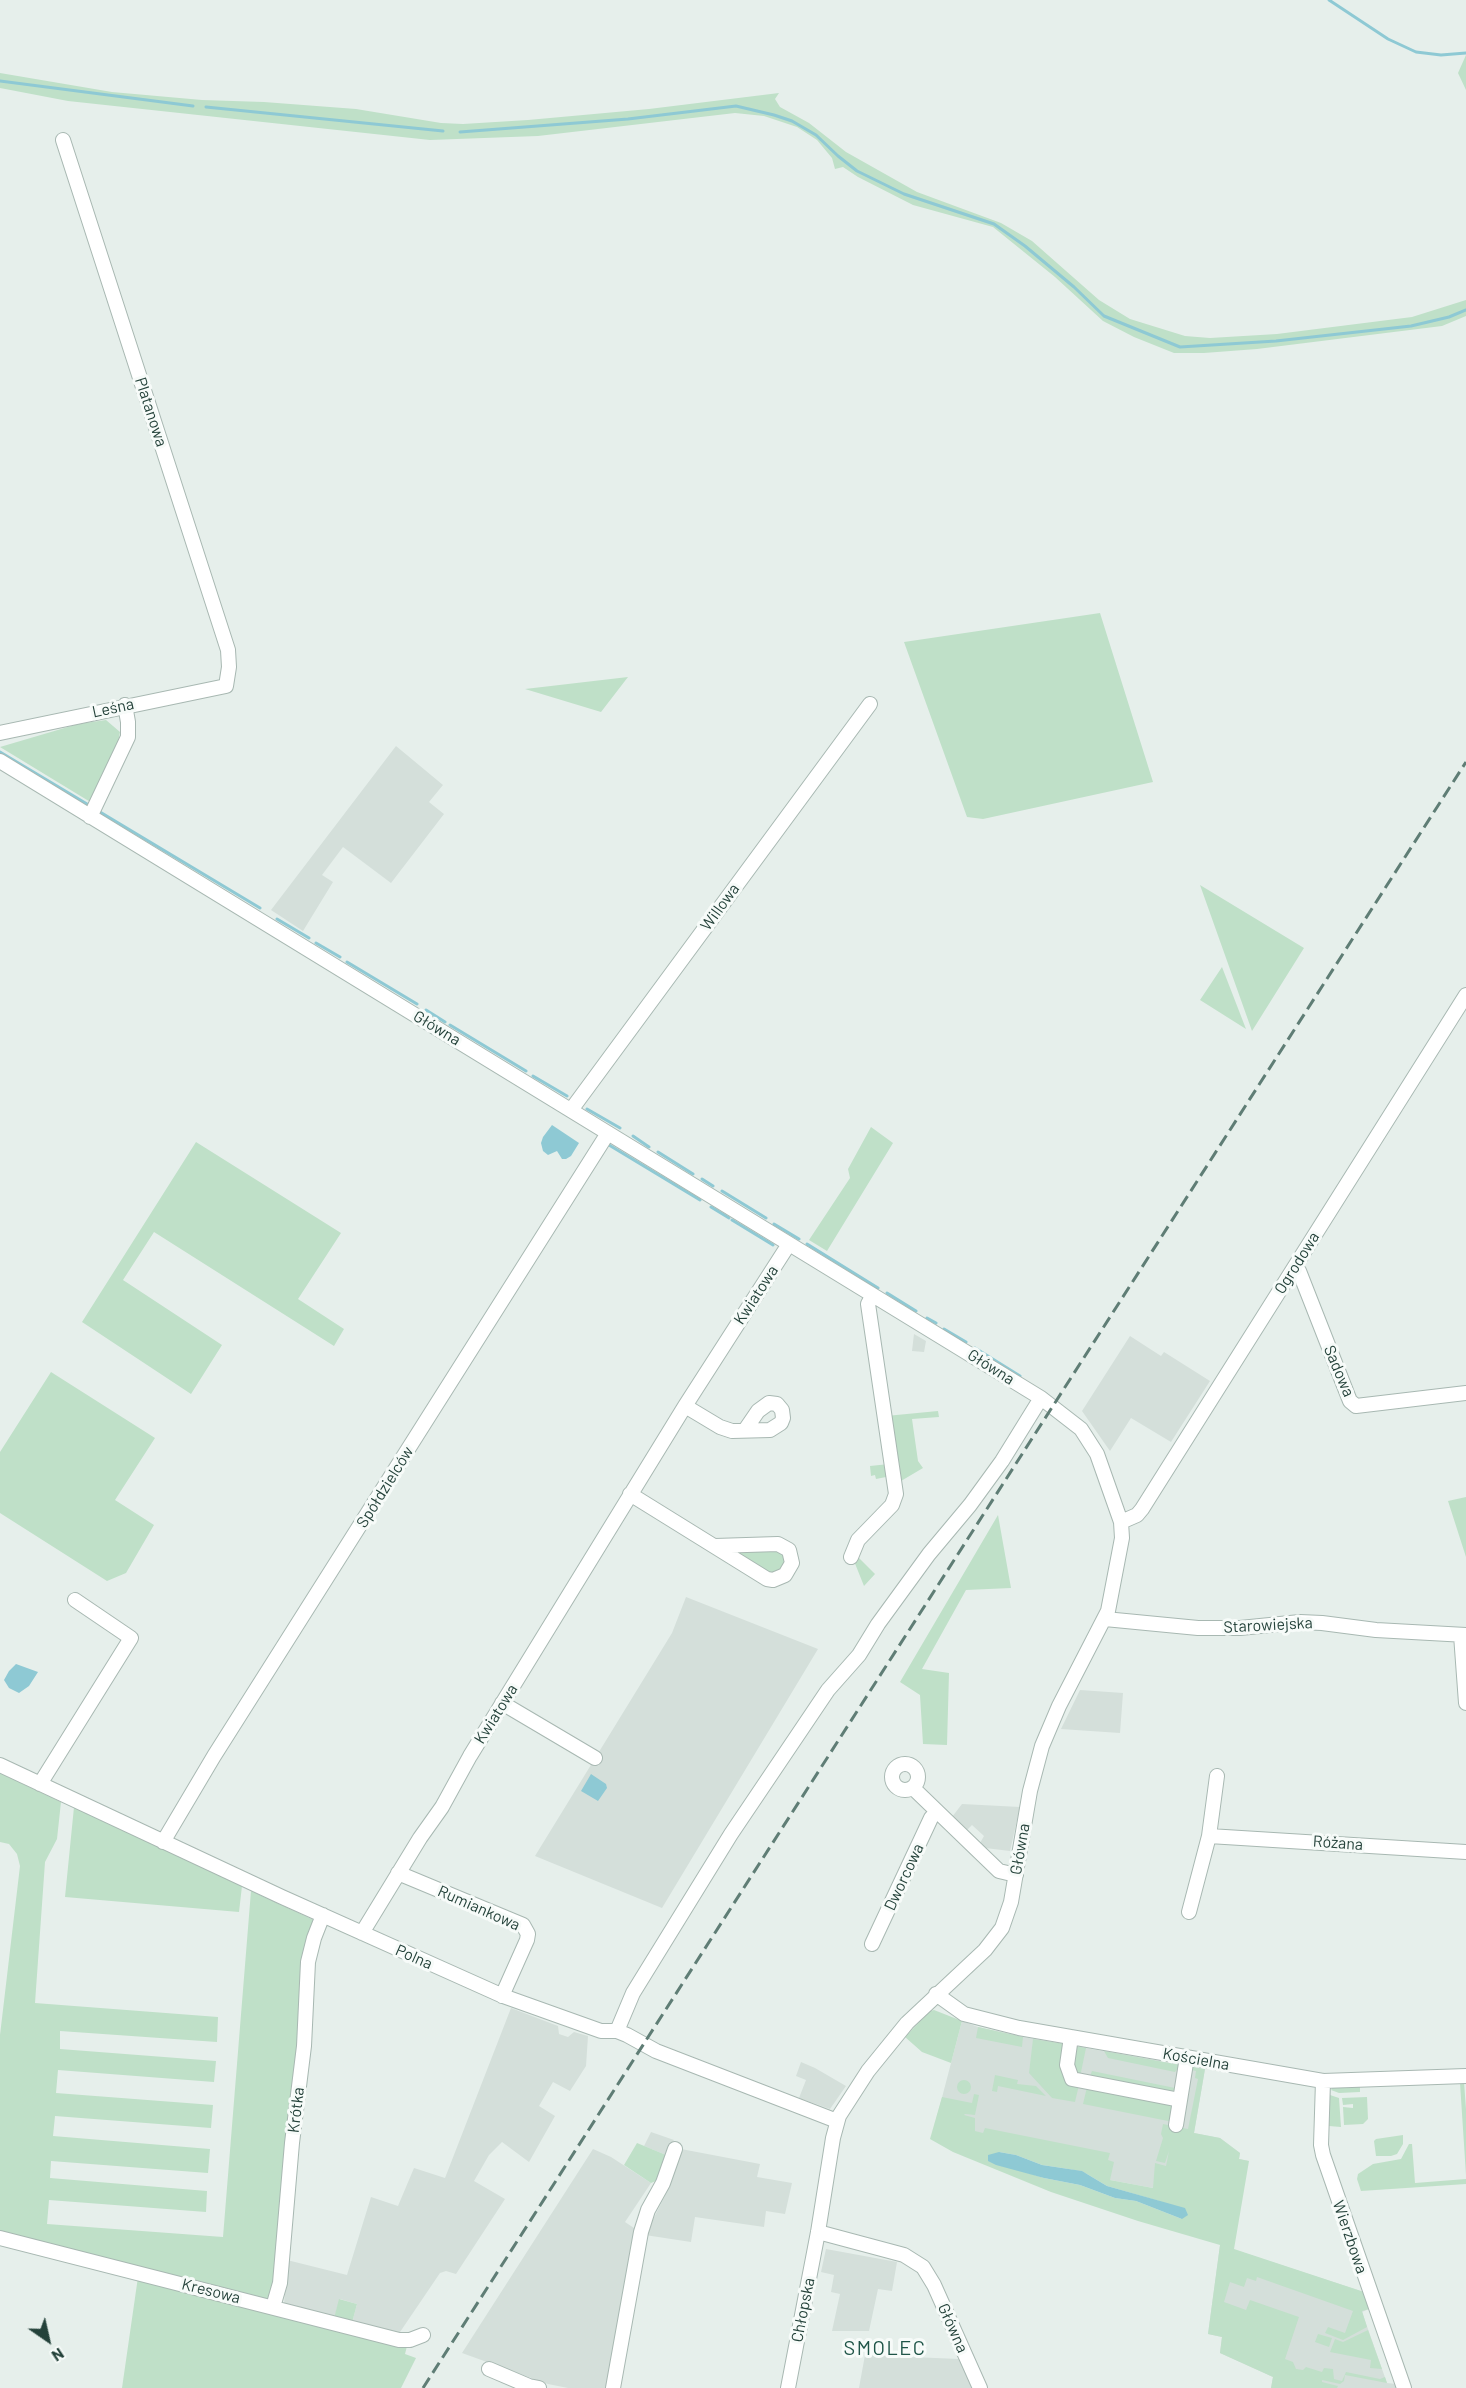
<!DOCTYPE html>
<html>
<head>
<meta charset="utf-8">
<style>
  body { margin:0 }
  #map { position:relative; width:1466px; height:2388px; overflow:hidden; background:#e6efeb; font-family:Barlow,sans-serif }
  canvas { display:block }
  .north { position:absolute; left:18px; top:2310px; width:60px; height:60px; -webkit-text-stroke:4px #f7fbf9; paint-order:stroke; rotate:146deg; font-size:16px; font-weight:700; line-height:24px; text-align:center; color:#24423a }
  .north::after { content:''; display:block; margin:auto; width:21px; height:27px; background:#24423a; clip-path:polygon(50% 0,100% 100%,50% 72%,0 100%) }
</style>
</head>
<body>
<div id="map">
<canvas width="1466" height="2388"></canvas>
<div class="north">N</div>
</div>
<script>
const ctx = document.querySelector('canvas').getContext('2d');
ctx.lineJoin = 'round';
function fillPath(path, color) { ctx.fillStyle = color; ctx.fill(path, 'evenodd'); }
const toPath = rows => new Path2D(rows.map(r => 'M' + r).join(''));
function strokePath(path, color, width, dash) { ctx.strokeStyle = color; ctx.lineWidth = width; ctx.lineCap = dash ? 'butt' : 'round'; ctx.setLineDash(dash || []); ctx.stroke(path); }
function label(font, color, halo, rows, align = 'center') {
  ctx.font = font + ' Barlow,sans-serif'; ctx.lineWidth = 6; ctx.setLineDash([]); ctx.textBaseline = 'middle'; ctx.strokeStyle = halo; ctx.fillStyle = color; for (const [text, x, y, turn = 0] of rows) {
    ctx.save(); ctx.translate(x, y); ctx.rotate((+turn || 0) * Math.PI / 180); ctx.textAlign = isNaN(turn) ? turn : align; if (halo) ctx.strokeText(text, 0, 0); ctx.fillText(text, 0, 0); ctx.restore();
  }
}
fillPath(toPath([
  [396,746,443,785,429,802,444,814,391,883,343,847,322,875,333,882,303,931,271,910],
  [914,1334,926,1341,924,1352,912,1351],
  [1130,1336,1161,1356,1164,1352,1210,1381,1171,1442,1131,1418,1110,1451,1082,1411],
  [686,1597,818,1649,662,1908,535,1856,672,1633],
  [1080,1690,1123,1693,1120,1733,1061,1729],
  [962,1804,1020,1807,1010,1851,985,1848,980,1843,984,1836,972,1825,967,1830,952,1817],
  [511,2008,558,2026,559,2034,568,2037,574,2032,588,2036,586,2066,570,2091,553,2082,539,2106,555,2116,529,2162,502,2142,489,2155,474,2181,505,2199,456,2274,446,2271,440,2273,398,2335,352,2323,357,2304,340,2299,334,2318,284,2305,287,2260,347,2275,371,2197,398,2206,414,2168,445,2178],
  [962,2021,978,2027,1023,2037,1205,2069,1194,2133,1220,2138,1240,2153,1239,2159,1249,2161,1153,2188,1110,2180,933,2132],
  [801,2062,815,2068,846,2086,830,2109,799,2098,806,2080,796,2076],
  [651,2132,674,2140,666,2155,644,2146],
  [593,2149,611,2157,651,2183,625,2222,637,2230,609,2378,605,2388,568,2388,548,2384,462,2353],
  [681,2149,760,2164,757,2177,792,2183,785,2214,766,2211,764,2227,695,2217,691,2242,645,2235,667,2192],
  [1220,2245,1364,2292,1369,2309,1362,2312,1382,2369,1387,2383,1396,2384,1398,2388,1271,2388,1273,2377,1220,2353,1222,2337,1208,2334],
  [826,2249,897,2262,892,2291,878,2289,869,2331,832,2331,840,2294,831,2292,834,2275,821,2272],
  [865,2355,959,2359,972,2388,859,2388]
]), '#d4dfda');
fillPath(toPath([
  [1466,55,1466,90,1458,73],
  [0,73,112,92,202,100,264,102,356,109,441,123,463,124,528,120,649,109,779,93,775,99,780,107,809,123,846,152,917,192,1001,223,1032,241,1099,300,1130,319,1185,336,1210,338,1277,334,1412,317,1466,300,1466,316,1442,326,1257,349,1204,353,1174,353,1134,337,1103,321,1055,277,993,227,913,205,858,177,843,167,835,169,832,158,817,140,797,127,764,116,735,113,538,136,430,140,68,101,0,88],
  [1100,613,1153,782,983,819,967,817,904,642],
  [628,677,601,712,525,689],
  [106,720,120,732,117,749,92,803,0,747,78,724],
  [1200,885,1304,948,1252,1031],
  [1222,967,1246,1029,1200,1000],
  [871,1127,893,1143,827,1251,809,1240,850,1178,848,1169],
  [196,1142,341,1233,298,1299,344,1329,334,1346,154,1232,123,1280,222,1345,191,1394,82,1322],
  [51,1372,155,1438,115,1500,154,1525,126,1573,107,1581,0,1513,0,1452],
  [938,1411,939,1417,912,1419,918,1461,923,1468,901,1481,886,1416],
  [889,1464,891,1476,876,1479,875,1475,871,1476,870,1466],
  [1466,1497,1466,1557,1448,1501],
  [998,1515,1011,1588,966,1590,922,1669,949,1673,947,1745,923,1744,920,1695,900,1682],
  [781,1548,788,1565,773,1576,734,1554,736,1549],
  [856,1555,875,1574,864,1586,854,1561],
  [0,1773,61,1802,57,1839,45,1862,35,2003,218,2017,217,2042,60,2031,60,2049,216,2061,214,2082,58,2070,56,2093,213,2105,211,2128,55,2116,53,2136,210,2149,208,2173,51,2161,50,2178,207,2191,206,2212,49,2200,47,2224,223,2237,251,1891,316,1921,300,2031,275,2280,269,2299,264,2301,0,2233,0,2035,20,1866,17,1854,9,1844,0,1842],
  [74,1807,242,1886,239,1912,65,1897],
  [934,2010,962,2021,951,2063,922,2052,905,2037,930,2011],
  [978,2027,1023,2037,1022,2047,976,2038],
  [1033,2039,1065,2044,1079,2085,1075,2102,1052,2098,1029,2073],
  [1074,2046,1086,2048,1080,2077,1073,2071],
  [1104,2051,1180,2065,1175,2072,1108,2058],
  [1193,2067,1205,2069,1194,2133,1220,2138,1240,2153,1239,2159,1249,2161,1234,2249,1364,2292,1369,2309,1362,2311,1367,2327,1343,2340,1325,2333,1328,2327,1345,2333,1353,2311,1257,2277,1256,2281,1247,2278,1244,2287,1230,2282,1224,2302,1246,2310,1250,2300,1299,2317,1285,2359,1293,2362,1296,2369,1303,2370,1306,2367,1322,2372,1324,2368,1333,2369,1334,2379,1342,2381,1346,2372,1380,2379,1385,2377,1387,2383,1345,2375,1344,2381,1340,2384,1322,2380,1322,2382,1338,2386,1337,2388,1271,2388,1273,2377,1220,2353,1222,2337,1208,2334,1220,2245,1138,2221,1051,2192,953,2152,930,2139,942,2097,972,2103,974,2094,979,2095,975,2115,965,2114,964,2115,975,2118,975,2131,983,2133,985,2128,1110,2153,1108,2160,1114,2162,1110,2180,1153,2188,1155,2163,1166,2166,1169,2151,1165,2163,1156,2161,1163,2138,1161,2134,1163,2124,1188,2129,1198,2079,1195,2078,1196,2071,1191,2070],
  [999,2152,1016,2155,1042,2165,1082,2171,1107,2186,1159,2201,1182,2219,1136,2201,1115,2198,1080,2185,1044,2178,1022,2171],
  [1092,2071,1175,2088,1174,2090,1171,2092,1089,2079],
  [995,2075,1018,2080,1017,2084,1036,2086,1046,2096,998,2086,997,2092,992,2091],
  '957 2087a7 7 0 1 1 14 0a7 7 0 1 1-14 0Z',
  [1464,2082,1466,2109,1466,2175,1460,2083],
  [1360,2086,1360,2092,1339,2093,1331,2090,1333,2087],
  [1087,2087,1171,2105,1174,2109,1173,2122,1083,2104],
  [1330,2095,1339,2098,1341,2127,1329,2126],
  [1367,2097,1368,2119,1363,2124,1344,2125,1343,2107,1353,2108,1353,2104,1343,2105,1342,2098],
  [1403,2135,1403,2144,1397,2154,1391,2156,1376,2156,1374,2141,1376,2139],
  [637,2143,666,2155,658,2180,651,2183,624,2165],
  [1409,2144,1412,2144,1415,2183,1466,2179,1466,2184,1361,2191,1357,2179,1358,2174,1373,2164,1401,2159],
  [138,2277,407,2346,405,2354,416,2358,401,2388,122,2388],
  [339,2299,357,2304,352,2323,334,2318],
  [1368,2330,1382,2369,1370,2368,1371,2360,1330,2352,1335,2339,1343,2342],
  [1318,2334,1332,2338,1329,2347,1315,2342]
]), '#bfe0c8');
fillPath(toPath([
  [552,1125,579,1143,571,1156,566,1159,562,1159,557,1151,548,1155,543,1151,541,1143,543,1137],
  [16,1664,38,1672,29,1686,19,1693,9,1688,4,1680,9,1671],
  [591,1774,606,1784,607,1788,598,1801,581,1791],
  [999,2152,1016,2155,1042,2165,1082,2171,1107,2186,1185,2208,1188,2215,1182,2219,1136,2201,1115,2198,1080,2185,1044,2178,996,2165,988,2161,988,2155]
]), '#8ec9d4');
strokePath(toPath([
  [1329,0,1388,39,1416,52,1441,55,1466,53],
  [0,81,193,106],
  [206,107,443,131],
  [460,132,628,119,736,106,774,115,792,121,816,135,838,156,857,171,904,194,994,224,1025,246,1074,287,1104,316,1180,347,1276,341,1411,326,1449,317,1466,310],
  [0,752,87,804],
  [100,812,260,908],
  [277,919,309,938],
  [316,943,340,957],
  [347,962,417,1004],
  [426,1010,445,1022],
  [450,1025,526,1071],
  [533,1076,567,1096],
  [587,1109,620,1128],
  [633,1136,649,1147],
  [609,1145,700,1200],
  [658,1152,693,1174],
  [702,1179,713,1186],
  [722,1191,766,1218],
  [711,1207,729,1218],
  [732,1220,773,1245],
  [774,1224,799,1239],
  [807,1244,878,1288],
  [887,1293,916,1311],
  [927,1318,936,1323],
  [944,1329,966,1342],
  [975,1348,1020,1376]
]), '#8ec9d4', 3);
const minor = toPath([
  [0,733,226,686,229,667,228,650,63,140],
  [0,761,1041,1398,1081,1429,1097,1454,1121,1522,1122,1538,1108,1611,1059,1706,1042,1746,1030,1791,1011,1902,1002,1928,985,1950,907,2023,868,2071,839,2116,833,2138,818,2232,788,2388],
  [90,817,128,737,128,722,125,705],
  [571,1110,870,704],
  [1294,1268,1299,1271,1350,1401,1356,1406,1466,1393],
  [685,1406,720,1427,732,1431,770,1430,781,1423,783,1418,782,1410,777,1404,769,1403,758,1411,745,1430],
  [630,1494,767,1579,773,1580,785,1575,792,1563,789,1550,778,1544,715,1546],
  [1121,1522,1137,1515,1142,1509,1466,995],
  [851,1557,858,1540,892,1505,896,1494,868,1304,873,1295],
  [1105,1619,1198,1628,1240,1628,1300,1622,1322,1623,1376,1630,1466,1635],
  [1461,1635,1466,1703],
  [502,1703,595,1758],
  '892 1777a13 13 0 1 1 26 0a13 13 0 1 1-26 0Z',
  [0,1765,282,1897,503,1996,601,2031,617,2031,627,2035,656,2051,837,2121],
  [40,1784,131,1638,75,1600],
  [913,1788,999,1871,1016,1875],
  [1209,1836,1466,1852],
  [163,1842,214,1756,608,1133],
  [398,1873,523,1925,528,1934,527,1940,502,1996],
  [1189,1912,1209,1836,1217,1776],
  [362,1933,420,1838,442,1807,470,1756,685,1406,789,1244],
  [872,1944,931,1818,937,1811],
  [936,1994,964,2014,1019,2028,1323,2081,1466,2076],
  [617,2031,633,1993,731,1834,828,1690,859,1655,878,1624,929,1554,970,1505,1002,1461,1041,1398],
  [1071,2037,1067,2065,1072,2079,1180,2100],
  [1323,2081,1321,2145,1323,2155,1404,2388],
  [1176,2125,1187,2057],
  [818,2232,904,2255,923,2267,934,2285,980,2388],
  [0,2238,399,2340,410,2340,423,2335],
  [273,2307,280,2283,292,2143,304,2046,308,1962,314,1938,323,1915],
  [489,2369,529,2386,539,2388],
  [613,2388,641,2232,648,2210,663,2183,675,2149]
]);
strokePath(minor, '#a8b8b2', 16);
strokePath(minor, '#fff', 14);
strokePath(toPath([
  [423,2388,1466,762]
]), '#5f7d75', 3, [12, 6]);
label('16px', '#24423a', '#f7fbf9', [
  ["Platanowa",151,412,72],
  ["Leśna",113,708,-12],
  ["Willowa",720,907,-54],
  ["Główna",437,1028,31],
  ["Ogrodowa",1297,1263,-58],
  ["Kwiatowa",756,1295,-57],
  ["Główna",991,1367,32],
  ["Sadowa",1339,1371,67],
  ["Spółdzielców",385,1487,-58],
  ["Starowiejska",1268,1625,-3],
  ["Kwiatowa",496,1714,-58],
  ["Różana",1338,1843,4],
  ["Główna",1020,1849,-80],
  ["Dworcowa",904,1877,-65],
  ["Rumiankowa",479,1908,24],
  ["Polna",414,1957,24],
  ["Kościelna",1196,2059,10],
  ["Krótka",296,2110,-83],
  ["Wierzbowa",1350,2237,71],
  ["Kresowa",211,2291,14],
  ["Chłopska",803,2310,-79],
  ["Główna",953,2328,66]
]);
ctx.letterSpacing = '1.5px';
label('20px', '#1f5548', '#f7fbf9', [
  ["SMOLEC",885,2348]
]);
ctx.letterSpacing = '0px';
</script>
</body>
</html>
